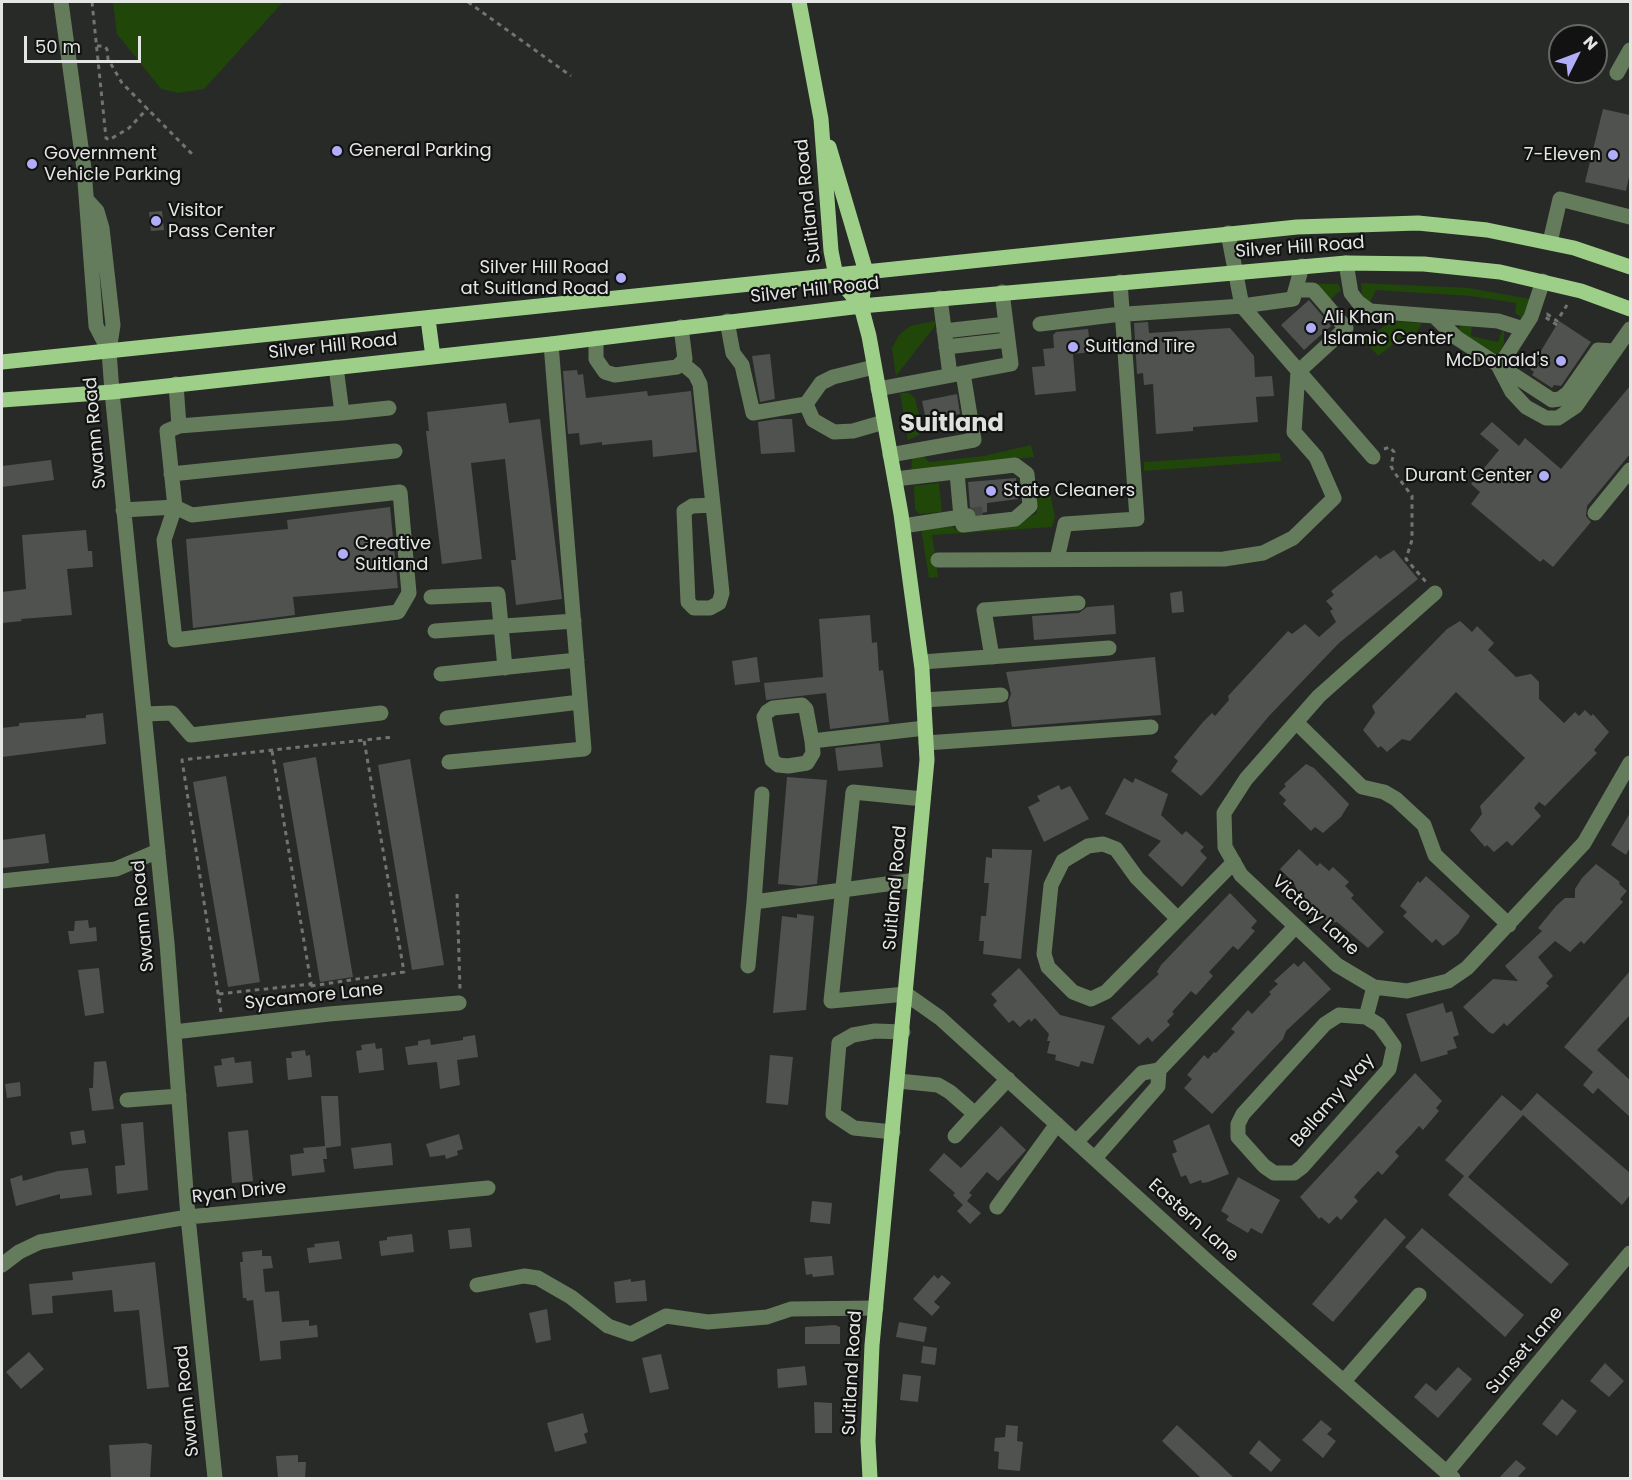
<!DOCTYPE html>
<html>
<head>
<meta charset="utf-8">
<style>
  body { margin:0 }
  #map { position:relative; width:1632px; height:1480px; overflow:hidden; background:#282a27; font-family:Poppins,sans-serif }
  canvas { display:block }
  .frame { position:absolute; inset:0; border:3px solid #e4e6e4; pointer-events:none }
  .north { position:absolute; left:1548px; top:24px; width:60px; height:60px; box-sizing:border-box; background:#111211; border:2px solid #656765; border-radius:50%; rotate:48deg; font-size:16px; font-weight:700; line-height:24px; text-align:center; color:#e4e6e4 }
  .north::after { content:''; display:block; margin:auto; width:21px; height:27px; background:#b2adf9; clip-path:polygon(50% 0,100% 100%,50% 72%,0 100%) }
  .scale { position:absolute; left:24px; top:36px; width:117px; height:27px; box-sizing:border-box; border:3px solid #e4e6e4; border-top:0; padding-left:8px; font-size:18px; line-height:21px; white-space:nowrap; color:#e4e6e4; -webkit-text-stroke:4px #111211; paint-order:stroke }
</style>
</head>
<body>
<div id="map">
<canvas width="1632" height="1480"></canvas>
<div class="frame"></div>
<div class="north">N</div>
<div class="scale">50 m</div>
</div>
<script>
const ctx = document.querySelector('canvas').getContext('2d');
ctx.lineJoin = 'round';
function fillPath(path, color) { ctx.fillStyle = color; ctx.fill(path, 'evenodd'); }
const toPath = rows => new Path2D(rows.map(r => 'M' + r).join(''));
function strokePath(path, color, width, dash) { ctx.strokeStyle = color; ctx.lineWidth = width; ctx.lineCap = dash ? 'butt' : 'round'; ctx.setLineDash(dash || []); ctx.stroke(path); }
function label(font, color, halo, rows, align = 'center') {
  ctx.font = font + ' Poppins,sans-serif'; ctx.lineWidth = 4.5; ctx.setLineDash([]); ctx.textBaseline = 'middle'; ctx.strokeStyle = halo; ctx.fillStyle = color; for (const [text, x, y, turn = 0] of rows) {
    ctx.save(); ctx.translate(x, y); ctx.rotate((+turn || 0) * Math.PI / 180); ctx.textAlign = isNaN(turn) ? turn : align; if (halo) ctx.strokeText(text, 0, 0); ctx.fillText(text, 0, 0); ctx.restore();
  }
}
fillPath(toPath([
  [113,2,283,2,204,89,178,93,161,89,117,34],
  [1361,283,1469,288,1530,299,1522,318,1515,313,1516,303,1470,296,1376,290,1370,302,1362,295],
  [1317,284,1338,284,1341,290,1330,300],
  [935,321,935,326,896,376,892,348,899,335,910,326],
  [1392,321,1422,323,1412,341,1404,336,1378,356,1364,340],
  [1461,325,1472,327,1471,336,1498,342,1502,331,1504,331,1504,343,1498,355,1463,334,1459,330],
  [900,393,909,393,915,398,921,424,919,435,908,440],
  [1031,445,1034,457,948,465,911,472,912,458,923,456,929,462,984,456],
  [1280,453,1281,461,1144,471,1144,462],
  [939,483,942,512,919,514,915,509,914,486],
  [1037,493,1050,493,1055,517,1052,527,932,535,938,577,929,578,921,528,952,526,956,530,1021,522,1037,513]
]), '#204609');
fillPath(toPath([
  [1603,109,1630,115,1630,172,1626,191,1585,182],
  [162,211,164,230,151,231,149,212],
  [1309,300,1331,326,1304,350,1281,325],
  [1559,321,1591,342,1561,386,1554,385,1552,388,1532,375,1534,372,1530,369],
  [1148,322,1149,333,1230,328,1254,356,1255,377,1272,376,1274,396,1256,397,1258,422,1193,427,1193,431,1156,434,1153,384,1144,385,1143,373,1137,374,1134,323],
  [1088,329,1091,352,1073,354,1076,391,1035,395,1032,367,1045,366,1043,349,1054,348,1053,335,1056,332],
  [770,354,775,399,760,402,752,356],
  [577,370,578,375,583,374,586,398,647,391,648,396,691,391,697,452,653,457,652,440,602,445,602,442,580,445,579,433,568,434,563,371],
  [1630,386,1630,454,1587,506,1586,516,1591,522,1553,567,1543,559,1540,562,1471,504,1480,492,1471,484,1499,450,1480,434,1492,422,1519,446,1525,438,1561,469],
  [957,394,960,414,926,420,922,401],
  [506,403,509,423,540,419,562,599,516,605,511,560,516,560,505,459,471,463,482,559,442,564,426,431,429,431,427,412],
  [777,419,792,419,795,452,761,454,758,422],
  [51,460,54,480,2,487,2,466],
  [1016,478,1018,499,987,503,987,512,977,514,970,507,968,482],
  [390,507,398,588,293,597,295,615,193,628,186,539,288,529,287,520],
  [86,530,88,551,92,551,93,567,67,569,72,615,21,619,22,621,2,623,2,592,26,589,22,535],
  [1394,550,1418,579,1339,643,1269,716,1209,788,1201,796,1171,771,1178,761,1174,757,1203,722,1212,713,1215,716,1229,700,1228,696,1288,631,1292,634,1305,624,1319,637,1336,622,1330,611,1333,609,1326,601,1334,595,1331,591,1376,555,1380,559],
  [1182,591,1184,612,1172,613,1170,593],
  [1114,605,1116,634,1034,640,1032,616,1079,613,1087,607],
  [870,615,872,643,877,642,879,671,883,670,889,722,830,729,826,693,766,700,764,683,823,677,819,619],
  [1460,621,1472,632,1477,626,1494,643,1488,650,1516,677,1531,674,1539,682,1539,699,1564,723,1575,712,1579,716,1585,710,1591,716,1593,714,1609,732,1594,750,1597,753,1545,806,1539,802,1534,808,1541,816,1512,846,1507,841,1494,852,1487,845,1485,847,1470,830,1482,814,1480,806,1525,758,1456,692,1410,741,1402,739,1387,752,1381,746,1378,748,1363,730,1375,713,1372,706,1447,629],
  [757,657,760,682,735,685,732,661],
  [1155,657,1161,715,1012,727,1008,702,1011,694,1006,672],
  [103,713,106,744,2,757,2,728,19,726,19,723,86,718,86,715],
  [880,743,883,767,838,771,835,748],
  [316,757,353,977,320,982,283,763],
  [410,759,444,965,412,970,378,765],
  [1306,764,1314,768,1349,804,1341,817,1323,833,1315,827,1311,831,1283,804,1286,800,1279,793,1286,786,1284,784],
  [226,776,260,982,228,987,193,782],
  [787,777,827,780,817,884,801,886,778,884],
  [1124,778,1133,783,1135,778,1168,794,1161,815,1182,835,1186,831,1204,847,1200,851,1207,858,1182,887,1148,855,1161,841,1105,814],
  [1059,785,1061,790,1070,786,1089,819,1044,842,1028,807,1040,801,1037,796],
  [1630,813,1630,847,1626,855,1611,845],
  [45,834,49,863,2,868,2,840],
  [992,849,1032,850,1021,959,983,954,984,941,979,941,981,916,986,916,989,883,984,883,986,857,992,858],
  [1299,849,1317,866,1320,863,1329,871,1333,867,1349,882,1345,886,1354,895,1351,898,1384,932,1368,948,1337,922,1329,923,1319,914,1315,918,1299,903,1303,899,1294,890,1296,888,1294,883,1280,869],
  [1596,864,1620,882,1619,884,1627,891,1620,899,1623,902,1584,944,1581,941,1570,952,1555,941,1538,957,1553,976,1546,983,1549,986,1507,1026,1504,1023,1493,1034,1489,1032,1463,1007,1493,979,1518,981,1505,966,1542,931,1538,928,1556,906,1565,898,1575,898,1575,889,1582,878],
  [1426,876,1470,916,1458,934,1443,946,1436,939,1432,943,1403,916,1407,912,1400,906,1418,881,1420,883],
  [1230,893,1257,921,1251,928,1255,931,1238,950,1233,946,1209,972,1213,976,1196,995,1191,991,1172,1012,1174,1014,1167,1021,1170,1025,1152,1042,1148,1037,1139,1045,1111,1018,1159,974,1157,972,1161,965],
  [797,914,814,916,806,1010,773,1013,782,916,797,918],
  [88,920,89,928,96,927,97,941,70,944,68,931,74,931,75,921],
  [1304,961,1331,989,1286,1031,1283,1039,1212,1114,1184,1088,1192,1079,1187,1075,1204,1055,1208,1059,1214,1052,1216,1053,1235,1032,1231,1029,1248,1010,1252,1014,1271,994,1269,992,1278,984,1274,981,1294,963,1298,967],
  [99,968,104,1013,85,1016,78,970],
  [1019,968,1060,1015,1105,1026,1093,1064,1081,1061,1079,1067,1055,1060,1056,1055,1047,1053,1050,1041,1047,1041,1049,1034,1035,1018,1031,1022,1029,1019,1020,1027,1013,1020,1009,1023,993,1005,997,1001,991,994],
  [1630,971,1630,1015,1597,1050,1630,1080,1630,1117,1598,1088,1593,1094,1583,1085,1593,1072,1564,1047],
  [1443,1003,1446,1013,1452,1011,1459,1035,1453,1037,1457,1048,1447,1051,1448,1054,1421,1062,1406,1014],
  [475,1035,478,1057,457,1060,460,1085,440,1089,437,1062,408,1065,405,1047,418,1045,418,1041,430,1039,431,1045,463,1040,463,1037],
  [375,1043,376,1049,382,1048,384,1070,359,1073,356,1051,362,1050,361,1045],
  [305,1050,306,1056,310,1055,312,1077,288,1080,286,1058,292,1058,291,1052],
  [770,1055,793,1057,788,1105,766,1103],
  [234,1057,235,1063,251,1061,253,1083,217,1087,214,1066,222,1065,221,1059],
  [106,1061,114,1109,92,1111,89,1088,93,1088,94,1062],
  [1415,1073,1442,1101,1436,1108,1439,1111,1423,1130,1419,1126,1413,1133,1395,1152,1399,1156,1382,1175,1378,1171,1360,1190,1354,1197,1358,1201,1341,1220,1337,1216,1329,1224,1321,1217,1319,1219,1300,1197],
  [20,1082,21,1096,7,1098,5,1084],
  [1537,1093,1630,1173,1630,1195,1622,1205,1523,1115,1468,1177,1569,1264,1551,1284,1448,1195,1464,1176,1445,1160,1502,1095,1521,1111],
  [321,1096,338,1096,341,1146,326,1148,327,1159,323,1159,325,1172,292,1176,290,1155,304,1153,303,1148,325,1146],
  [143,1122,148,1190,117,1194,115,1166,125,1165,121,1124],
  [1209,1124,1229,1174,1208,1182,1202,1183,1201,1180,1190,1184,1186,1175,1181,1177,1172,1154,1177,1152,1173,1141],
  [1001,1126,1026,1150,998,1181,987,1172,969,1193,972,1195,967,1201,981,1213,970,1224,957,1211,963,1205,953,1195,955,1193,929,1170,944,1153,961,1168],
  [84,1130,86,1143,72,1145,70,1132],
  [248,1130,253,1181,232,1183,228,1132],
  [459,1134,463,1149,457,1151,458,1155,446,1159,445,1155,430,1157,426,1144],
  [391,1143,393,1165,354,1169,351,1148],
  [88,1168,92,1195,60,1199,60,1194,16,1206,10,1179,22,1175,23,1181,58,1171],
  [1238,1177,1280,1200,1262,1234,1251,1228,1248,1233,1226,1220,1229,1216,1221,1211],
  [812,1201,832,1203,830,1224,810,1222],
  [1385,1218,1406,1237,1333,1322,1312,1304],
  [470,1228,472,1247,450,1249,448,1230],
  [1422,1228,1524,1315,1505,1337,1405,1247],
  [412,1234,414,1252,381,1256,379,1241,387,1240,387,1237],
  [339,1241,342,1259,309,1263,307,1248,315,1247,314,1244],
  [262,1250,262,1256,271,1256,273,1268,263,1269,265,1292,279,1291,282,1322,309,1320,309,1326,317,1325,318,1337,280,1341,281,1359,260,1361,253,1300,247,1301,246,1298,243,1298,240,1262,243,1262,242,1252],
  [832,1256,834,1275,813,1277,812,1274,806,1275,804,1258],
  [155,1262,169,1387,147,1389,139,1310,114,1312,112,1290,52,1296,53,1313,32,1315,29,1284,73,1280,72,1272],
  [934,1275,938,1279,942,1275,951,1283,934,1302,940,1307,932,1316,913,1299],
  [631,1279,631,1282,645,1280,647,1301,616,1303,614,1282],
  [547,1309,551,1340,536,1343,529,1313],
  [899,1322,927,1327,924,1342,896,1337],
  [835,1325,840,1327,840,1344,805,1344,805,1327],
  [923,1346,937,1348,935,1365,921,1363],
  [29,1352,44,1369,21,1389,6,1372],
  [661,1354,669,1389,650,1393,642,1358],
  [1605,1363,1624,1381,1609,1397,1590,1381],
  [805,1366,807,1385,778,1388,777,1369],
  [1458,1367,1472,1379,1438,1418,1414,1397,1426,1383,1436,1391],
  [903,1374,921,1376,918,1402,900,1400],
  [1562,1399,1577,1411,1557,1436,1542,1424],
  [814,1402,832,1403,832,1433,815,1433],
  [583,1413,588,1432,584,1434,587,1443,555,1452,547,1423],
  [1321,1420,1332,1429,1327,1434,1336,1441,1323,1458,1302,1440],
  [1006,1425,1018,1426,1017,1441,1023,1442,1020,1471,998,1469,999,1452,994,1451,995,1438,1005,1437],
  [1177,1425,1215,1460,1235,1479,1202,1479,1162,1441],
  [1259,1440,1281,1460,1271,1472,1249,1453],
  [146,1443,152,1445,150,1479,111,1479,109,1445],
  [298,1455,298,1462,306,1462,305,1479,278,1477,276,1456],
  [1516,1460,1526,1468,1516,1479,1498,1479]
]), '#4f524e');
strokePath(toPath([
  [968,516,988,513]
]), '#444643', 15, [15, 8]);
strokePath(toPath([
  [92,2,106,138,109,140,129,128,148,108],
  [468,2,571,76],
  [97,46,104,46,107,49,108,59,122,83,195,157],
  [1557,325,1545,317,1547,314,1557,321,1567,305],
  [1384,449,1390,447,1394,452,1391,466,1394,472,1412,496,1412,540,1406,559,1426,582],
  [272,751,314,1001],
  [457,894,460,989],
  [311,986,404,972,364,740,394,737],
  [219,994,311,984],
  [221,1012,182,760,364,740]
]), '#727471', 3, [4.5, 4.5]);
strokePath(toPath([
  [61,2,84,169,96,326,109,351],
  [1617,73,1630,50],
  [87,200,97,211,102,228,113,325,109,351,112,392,167,943,188,1217,215,1478],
  [1550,242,1560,199,1630,217],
  [1346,263,1351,293,1358,302,1370,311,1498,321,1523,329],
  [1302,266,1293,299,1242,306,1373,457],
  [940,298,950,375],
  [1434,316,1457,338,1552,400,1560,399,1568,393,1598,350,1615,351],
  [727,321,733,353,742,365,753,413,806,404,813,420,834,432,853,431,884,422],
  [1040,324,1113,315,1242,306,1228,233],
  [944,331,1006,324],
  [596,338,596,359,605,372,615,375,677,367,685,359,681,327],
  [946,347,1008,340],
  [682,363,695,374,700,384,713,505,722,593,719,603,710,608,694,608,688,602,684,511,692,506,713,505],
  [336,367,342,413,389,408],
  [1499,367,1512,392,1526,407,1546,418,1558,418,1576,406,1630,329],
  [1499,367,1531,317,1543,281],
  [176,384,179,426],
  [878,389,1011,364,1002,292],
  [806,404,821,383,833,377,874,367],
  [890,455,974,440,963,373],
  [957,473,961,517,968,516],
  [171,474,395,451],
  [895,479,1015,465,1027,474,1030,506,1015,519,963,525,961,517,903,526],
  [123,510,175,507,192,515,400,492,409,593,398,612,175,640,164,540,175,507,167,431,179,426,342,413],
  [1595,513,1630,470],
  [1057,559,1065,524,1137,519,1120,282],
  [938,560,1224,559,1263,553,1293,538,1334,498,1316,457,1294,432,1298,372,1346,328,1313,290,1296,290],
  [1435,593,1319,696,1246,779,1224,813,1225,847,1241,875,1337,965,1374,987,1407,991,1448,981,1467,968,1584,843,1630,763],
  [431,597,498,594,505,668],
  [435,631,574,621],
  [992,657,984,610,1078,603],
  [922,662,1109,648],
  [441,674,577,660],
  [924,700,1001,695],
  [144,714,172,713,191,735,381,713],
  [447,718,580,702],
  [1296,722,1362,787,1384,792,1396,799,1424,825,1435,855,1509,925],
  [812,741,806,709,802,705,773,708,767,712,764,717,772,760,778,765,788,766,807,763,813,753,812,741,925,728],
  [926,743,1151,727],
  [449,762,584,749,551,344],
  [762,794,754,902,916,880],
  [923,799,853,792,831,1001,906,994,940,1018,1206,1260,1453,1478],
  [2,881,116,869,158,851],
  [1178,919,1137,878,1116,849,1103,844,1088,846,1063,861,1051,885,1044,954,1048,967,1073,992,1091,999,1106,992,1178,919,1234,862],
  [748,966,754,902],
  [1366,1017,1379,1025,1394,1046,1389,1069,1302,1167,1294,1173,1274,1173,1264,1166,1238,1137,1238,1124,1243,1114,1325,1024,1339,1015,1366,1017,1374,987],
  [174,1032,329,1014,459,1003],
  [898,1081,938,1085,950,1092,975,1114,1008,1079],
  [127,1100,179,1096],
  [893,1132,854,1128,833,1114,839,1043,853,1035,875,1031,903,1032],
  [955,1136,975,1114],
  [1077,1141,1142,1073,1159,1070,1295,927],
  [1095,1158,1158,1086,1159,1070],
  [997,1207,1057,1124],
  [2,1265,19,1252,40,1242,188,1217,488,1188],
  [477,1285,524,1276,538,1278,571,1297,608,1326,631,1334,666,1316,708,1322,767,1317,791,1309,876,1308],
  [1344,1381,1419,1295],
  [1447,1472,1630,1253]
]), '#647c5b', 15);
strokePath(toPath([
  [799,2,821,119,831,251,836,276,861,306,869,336,901,514,922,669,927,760,872,1345,868,1441,870,1478],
  [829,147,866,272,861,306],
  [428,319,433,357],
  [2,362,1297,227,1418,223,1487,230,1574,248,1630,267],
  [2,400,112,392,551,344,861,306,1346,263,1424,264,1500,272,1581,291,1630,309]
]), '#9ecf89', 15);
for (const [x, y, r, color] of [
  [337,151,6,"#b2adf9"],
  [1613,155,6,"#b2adf9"],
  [32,164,6,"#b2adf9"],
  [156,221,6,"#b2adf9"],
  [621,278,6,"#b2adf9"],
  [1311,328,6,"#b2adf9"],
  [1073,347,6,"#b2adf9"],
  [1561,361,6,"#b2adf9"],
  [1544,476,6,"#b2adf9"],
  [991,491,6,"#b2adf9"],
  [343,554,6,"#b2adf9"]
]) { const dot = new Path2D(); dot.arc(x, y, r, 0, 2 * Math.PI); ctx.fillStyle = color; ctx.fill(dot); strokePath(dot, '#111211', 2); }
label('18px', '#e4e6e4', '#111211', [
  ["General Parking",349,151],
  ["Government",44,154],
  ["Vehicle Parking",44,175],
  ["7-Eleven",1601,155,"right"],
  ["Visitor",168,211],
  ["Pass Center",168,232],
  ["Silver Hill Road",609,268,"right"],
  ["at Suitland Road",609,289,"right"],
  ["Ali Khan",1323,318],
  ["Islamic Center",1323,339],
  ["Suitland Tire",1085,347],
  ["McDonald's",1549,361,"right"],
  ["Durant Center",1532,476,"right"],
  ["State Cleaners",1003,491],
  ["Creative",355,544],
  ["Suitland",355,565]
], 'left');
label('18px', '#e4e6e4', '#111211', [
  ["Suitland Road",809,201,-96],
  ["Silver Hill Road",1300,248,-4],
  ["Silver Hill Road",815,291,-6],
  ["Silver Hill Road",333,347,-6],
  ["Swann Road",96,433,-95],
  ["Suitland Road",896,888,-85],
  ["Swann Road",144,916,-95],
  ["Victory Lane",1315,916,42],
  ["Sycamore Lane",314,997,-6],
  ["Bellamy Way",1333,1101,-49],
  ["Ryan Drive",239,1193,-6],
  ["Eastern Lane",1193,1221,42],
  ["Sunset Lane",1525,1351,-50],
  ["Suitland Road",853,1373,-87],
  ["Swann Road",188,1401,-96]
]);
label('bold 24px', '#dee1dd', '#111211', [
  ["Suitland",952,425]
]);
</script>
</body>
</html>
